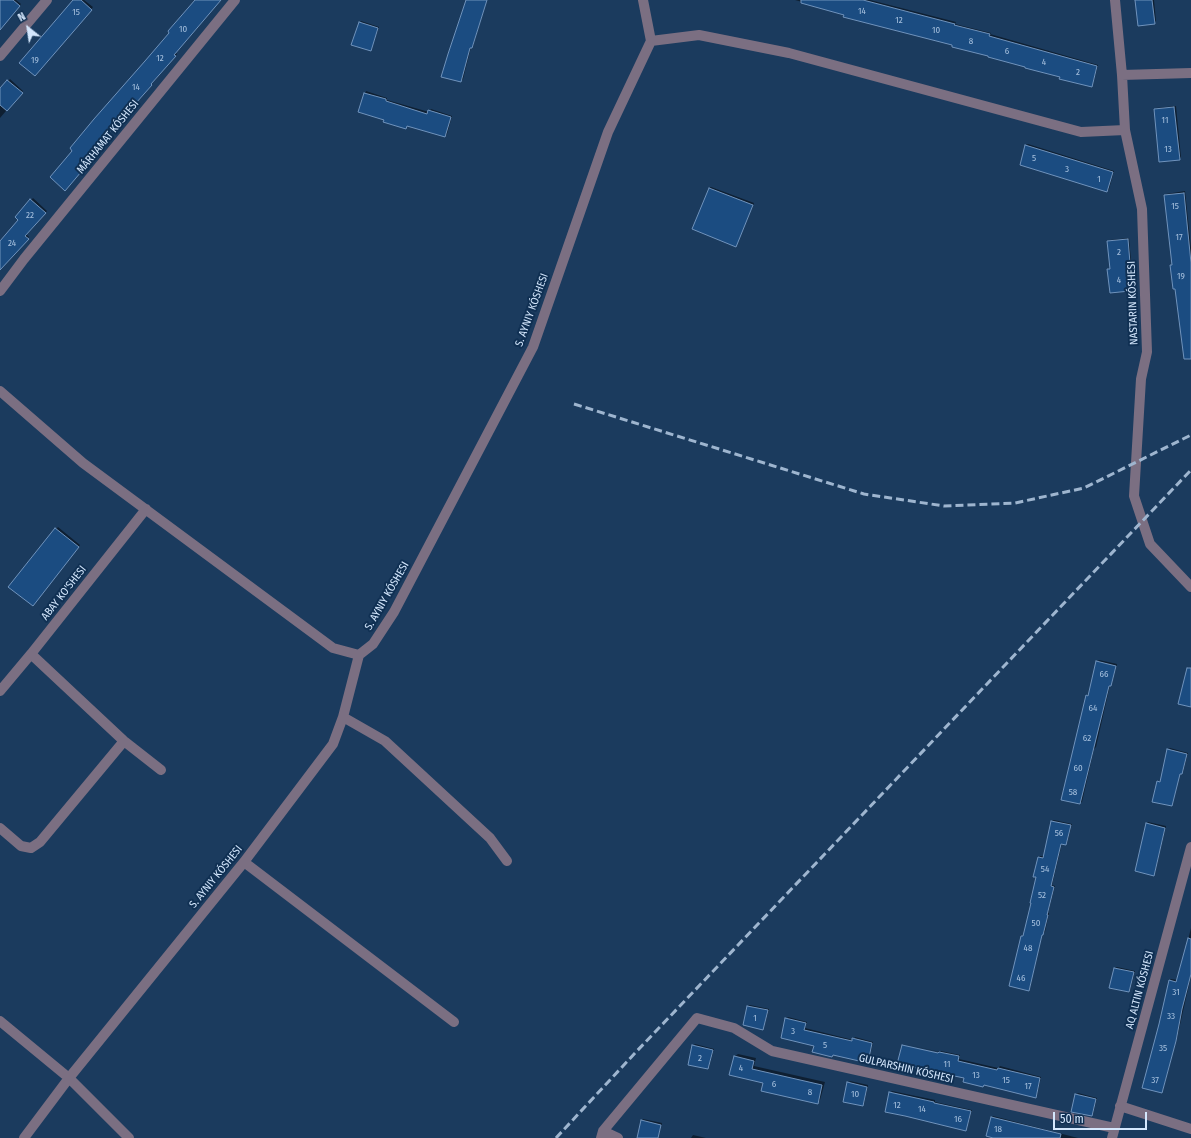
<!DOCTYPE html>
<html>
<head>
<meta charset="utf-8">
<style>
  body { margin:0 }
  #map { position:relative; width:1191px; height:1138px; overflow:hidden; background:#1b3b5e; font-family:"Fira Sans Condensed",sans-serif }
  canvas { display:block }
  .north { position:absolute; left:8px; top:8px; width:40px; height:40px; -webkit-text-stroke:3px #103053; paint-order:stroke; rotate:330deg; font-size:11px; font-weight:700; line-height:16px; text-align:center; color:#d4e7fd }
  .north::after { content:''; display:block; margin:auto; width:14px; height:18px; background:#d4e7fd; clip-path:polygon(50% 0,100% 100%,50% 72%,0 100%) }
  .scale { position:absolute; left:1053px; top:1112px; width:94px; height:18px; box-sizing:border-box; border:2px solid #d4e7fd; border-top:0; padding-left:5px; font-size:12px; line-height:14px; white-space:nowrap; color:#d4e7fd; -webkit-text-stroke:3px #103053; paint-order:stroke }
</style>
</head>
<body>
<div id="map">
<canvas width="1191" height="1138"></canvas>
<div class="north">N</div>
<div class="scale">50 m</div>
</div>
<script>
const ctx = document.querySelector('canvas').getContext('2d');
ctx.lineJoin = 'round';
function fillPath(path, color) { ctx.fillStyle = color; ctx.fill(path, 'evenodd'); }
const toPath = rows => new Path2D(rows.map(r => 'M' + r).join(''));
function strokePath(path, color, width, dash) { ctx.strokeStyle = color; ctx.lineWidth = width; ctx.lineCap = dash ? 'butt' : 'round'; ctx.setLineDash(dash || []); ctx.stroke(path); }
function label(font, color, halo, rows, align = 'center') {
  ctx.font = font + ' "Fira Sans Condensed",sans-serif'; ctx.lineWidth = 4; ctx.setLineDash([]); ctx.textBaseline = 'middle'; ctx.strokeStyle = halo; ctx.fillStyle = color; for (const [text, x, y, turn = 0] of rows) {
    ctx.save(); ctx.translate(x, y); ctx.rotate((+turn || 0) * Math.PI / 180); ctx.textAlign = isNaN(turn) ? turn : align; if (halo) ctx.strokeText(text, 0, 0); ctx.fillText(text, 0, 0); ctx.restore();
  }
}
fillPath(toPath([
  [0,0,16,0,21,4,5,23,0,26],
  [74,0,84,0,93,7,35,75],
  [195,0,220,0,175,52,177,54,79,168,82,170,65,189,146,62],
  [466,0,487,0,473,46,471,47,463,79,461,81],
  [795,0,870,0,956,22,955,24,991,33,990,34,1098,65,1093,84,1092,86,954,44],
  [1136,0,1154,0,1156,21,1154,23],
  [361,21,379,27,371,50,360,23],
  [10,79,23,91,0,118,0,90],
  [366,91,387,98,387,100,429,112,431,109,452,116,447,134,445,136,408,125,406,128,385,120,359,112],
  [1176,106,1181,157,1179,159,1155,110,1156,108],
  [1028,144,1114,171,1109,189,1107,191,1026,145],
  [711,187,754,203,736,245,709,188],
  [1185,191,1191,248,1191,347,1171,265,1173,264,1165,195,1166,194],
  [33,198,47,211,26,234,29,237,0,269,0,241,19,220,16,217],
  [1129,238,1131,260,1129,262,1131,288,1130,290,1108,270,1111,268,1108,242,1110,240],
  [58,527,80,545,34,603,10,587],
  [1099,660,1117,664,1112,683,1110,685,1096,747,1094,749,1082,802,1080,803,1087,696,1089,694,1097,662],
  [1170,748,1188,753,1183,772,1180,773,1173,803,1171,805,1158,782,1161,781,1168,750],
  [1054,820,1072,824,1067,843,1066,844,1062,843,1052,885,1055,886,1048,913,1049,913,1045,932,1042,934,1030,988,1028,989,1022,936,1024,935,1037,877,1039,857,1040,856,1044,856,1052,821],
  [1148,822,1166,826,1155,873,1154,874,1147,824],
  [1191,928,1191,976,1177,1038,1163,1090,1161,1092,1160,1024,1170,980,1171,979,1178,980],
  [1117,967,1135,971,1130,990,1129,991,1115,968],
  [750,1005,769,1009,764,1027,763,1029,744,1024,748,1006],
  [788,1017,807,1022,805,1028,853,1040,855,1037,873,1042,869,1060,867,1061,815,1045,786,1019],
  [695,1044,714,1049,709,1067,708,1068,693,1046],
  [904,1044,940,1052,941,1051,960,1055,959,1059,998,1068,1000,1066,1041,1077,1037,1095,1036,1096,965,1077,943,1055,943,1053],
  [738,1054,756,1058,754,1066,825,1082,820,1100,817,1103,764,1083,734,1057],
  [850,1081,868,1085,864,1104,862,1105,848,1083],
  [892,1091,935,1100,935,1102,972,1110,967,1128,966,1130,890,1093],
  [1078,1093,1097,1098,1093,1114,1091,1115,1076,1095],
  [993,1116,1078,1138,998,1138,992,1118],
  [643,1119,662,1123,658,1138,638,1138,642,1121],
  [693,1135,706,1138,691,1138]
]), '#0007');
const building = toPath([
  [0,0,13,0,20,6,0,30,0,0],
  [73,0,81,0,92,10,35,76,19,63,73,0],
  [195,0,221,0,174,55,176,56,151,84,152,85,136,103,135,102,100,143,101,143,78,170,81,172,65,191,50,177,72,151,70,148,94,119,145,61,169,33,168,31,195,0],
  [466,0,487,0,472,48,470,48,461,82,441,77,448,54,466,0],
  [801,0,863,0,955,24,954,25,990,34,989,36,1097,66,1092,87,1059,79,1060,77,1025,68,1025,67,988,57,988,56,952,47,952,45,843,17,844,15,801,3,801,0],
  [1135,0,1152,0,1155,24,1138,26,1135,0],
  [359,22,378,28,371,51,351,45,359,22],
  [7,80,23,93,7,111,0,105,0,88,7,80],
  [364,93,386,99,386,101,427,114,428,110,451,117,445,137,407,126,406,129,383,122,384,120,358,112,364,93],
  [1174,107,1180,160,1159,162,1154,109,1174,107],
  [1025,145,1113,172,1107,192,1020,165,1025,145],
  [709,188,753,205,736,247,692,229,709,188],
  [1184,193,1191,263,1191,359,1184,359,1175,289,1173,289,1170,265,1172,265,1164,195,1184,193],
  [30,199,46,213,25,236,29,239,0,270,0,241,18,220,15,217,30,199],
  [1128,239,1130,263,1127,263,1130,291,1110,293,1107,269,1110,269,1107,241,1128,239],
  [55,528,79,547,33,606,8,587,55,528],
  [1096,661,1116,666,1111,686,1109,686,1080,804,1061,800,1086,695,1088,696,1096,661],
  [1187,668,1191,668,1191,707,1178,704,1187,668],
  [1167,749,1187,754,1182,774,1180,774,1172,806,1152,802,1157,781,1160,782,1167,749],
  [1051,821,1071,825,1066,845,1061,844,1051,886,1054,887,1047,915,1048,915,1043,935,1042,935,1029,991,1009,986,1021,936,1023,936,1031,903,1030,903,1036,877,1033,877,1038,857,1043,858,1051,821],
  [1146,823,1165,828,1154,876,1135,871,1146,823],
  [1188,938,1191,939,1191,974,1182,1009,1176,1041,1162,1093,1142,1088,1159,1024,1169,980,1176,982,1188,938],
  [1114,968,1134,972,1129,992,1109,988,1114,968],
  [747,1006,768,1010,763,1030,743,1025,747,1006],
  [785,1018,806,1023,804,1030,852,1041,852,1038,872,1043,868,1063,833,1055,832,1057,812,1052,814,1046,781,1038,785,1018],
  [692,1045,713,1050,708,1069,688,1065,692,1045],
  [902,1045,938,1053,939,1052,959,1056,958,1061,997,1070,998,1068,1040,1078,1036,1098,984,1085,983,1087,963,1082,964,1078,897,1064,902,1045],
  [734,1056,754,1061,752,1069,822,1085,818,1104,761,1091,763,1083,729,1075,734,1056],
  [847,1082,867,1087,863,1106,843,1102,847,1082],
  [889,1092,934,1102,934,1103,971,1111,966,1131,905,1116,885,1112,889,1092],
  [1075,1094,1096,1099,1092,1116,1071,1112,1075,1094],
  [991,1117,1061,1134,1060,1138,993,1138,986,1136,991,1117],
  [641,1120,661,1125,658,1138,637,1138,641,1120]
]);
fillPath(building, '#1b4c81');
strokePath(building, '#7093bc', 1);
strokePath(toPath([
  [1115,0,1122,75,1125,130,1142,209,1147,352,1141,379,1134,496,1150,544,1191,587],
  [651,41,699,35,789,53,1081,132,1125,130],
  [0,56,47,0],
  [1122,75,1191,73],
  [0,291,24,259,235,0],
  [0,391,83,463,333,648,359,655],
  [31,654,124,741,161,770],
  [0,691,31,654,146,509],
  [343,717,385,741,490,838,507,861],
  [0,828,21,846,31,848,40,842,124,741],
  [244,862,454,1022],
  [0,1021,69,1078,129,1138],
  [1120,1106,1191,1129],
  [603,1131,618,1138],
  [24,1138,69,1078,244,862,333,744,343,717,359,655,373,644,394,612,533,347,608,132,651,41,643,0],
  [601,1138,603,1131,697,1018,734,1028,772,1051,1114,1128],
  [1112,1138,1191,847]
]), '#7b6f82', 10);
strokePath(toPath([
  [574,404,864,494,944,506,1015,503,1084,488,1191,435],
  [556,1138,636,1052,1191,470]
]), '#9eb5cf', 3, [8, 4]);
label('9px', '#a6c0de', null, [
  ["14",862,11],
  ["15",76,12],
  ["12",899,20],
  ["10",183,29],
  ["10",936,30],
  ["8",971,41],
  ["6",1007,51],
  ["12",160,58],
  ["19",35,60],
  ["4",1044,62],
  ["2",1078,72],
  ["14",136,87],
  ["11",1165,120],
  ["13",1168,149],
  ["5",1034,158],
  ["3",1067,169],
  ["1",1099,179],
  ["15",1175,206],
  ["22",30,215],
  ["17",1179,237],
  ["24",12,243],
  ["2",1119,252],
  ["19",1181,276],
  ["4",1119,280],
  ["66",1104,674],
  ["64",1093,708],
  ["62",1087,738],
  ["60",1078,768],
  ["58",1073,792],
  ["56",1059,833],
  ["54",1045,869],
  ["52",1042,895],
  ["50",1036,923],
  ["48",1028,948],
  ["46",1021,978],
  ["31",1176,992],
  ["33",1171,1016],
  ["1",755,1018],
  ["3",793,1031],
  ["5",825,1045],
  ["35",1163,1048],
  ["2",700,1058],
  ["11",947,1064],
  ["4",741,1068],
  ["13",976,1075],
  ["15",1006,1080],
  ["37",1155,1080],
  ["6",774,1084],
  ["17",1028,1086],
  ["8",810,1092],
  ["10",855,1094],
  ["12",897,1105],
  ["14",922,1109],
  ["16",958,1119],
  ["18",998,1129]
]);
label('11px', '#d4e7fd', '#103053', [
  ["MÁRHAMAT KÓSHESI",108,137,-51],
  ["NASTARIN KÓSHESI",1133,303,-92],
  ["S. AYNIY KÓSHESI",532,310,-70],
  ["ABAY KO'SHESI",64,593,-52],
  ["S. AYNIY KÓSHESI",387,596,-60],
  ["S. AYNIY KÓSHESI",216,877,-51],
  ["AQ ALTIN KÓSHESI",1140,990,-75],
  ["GULPARSHIN KÓSHESI",906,1069,13]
]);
</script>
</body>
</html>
